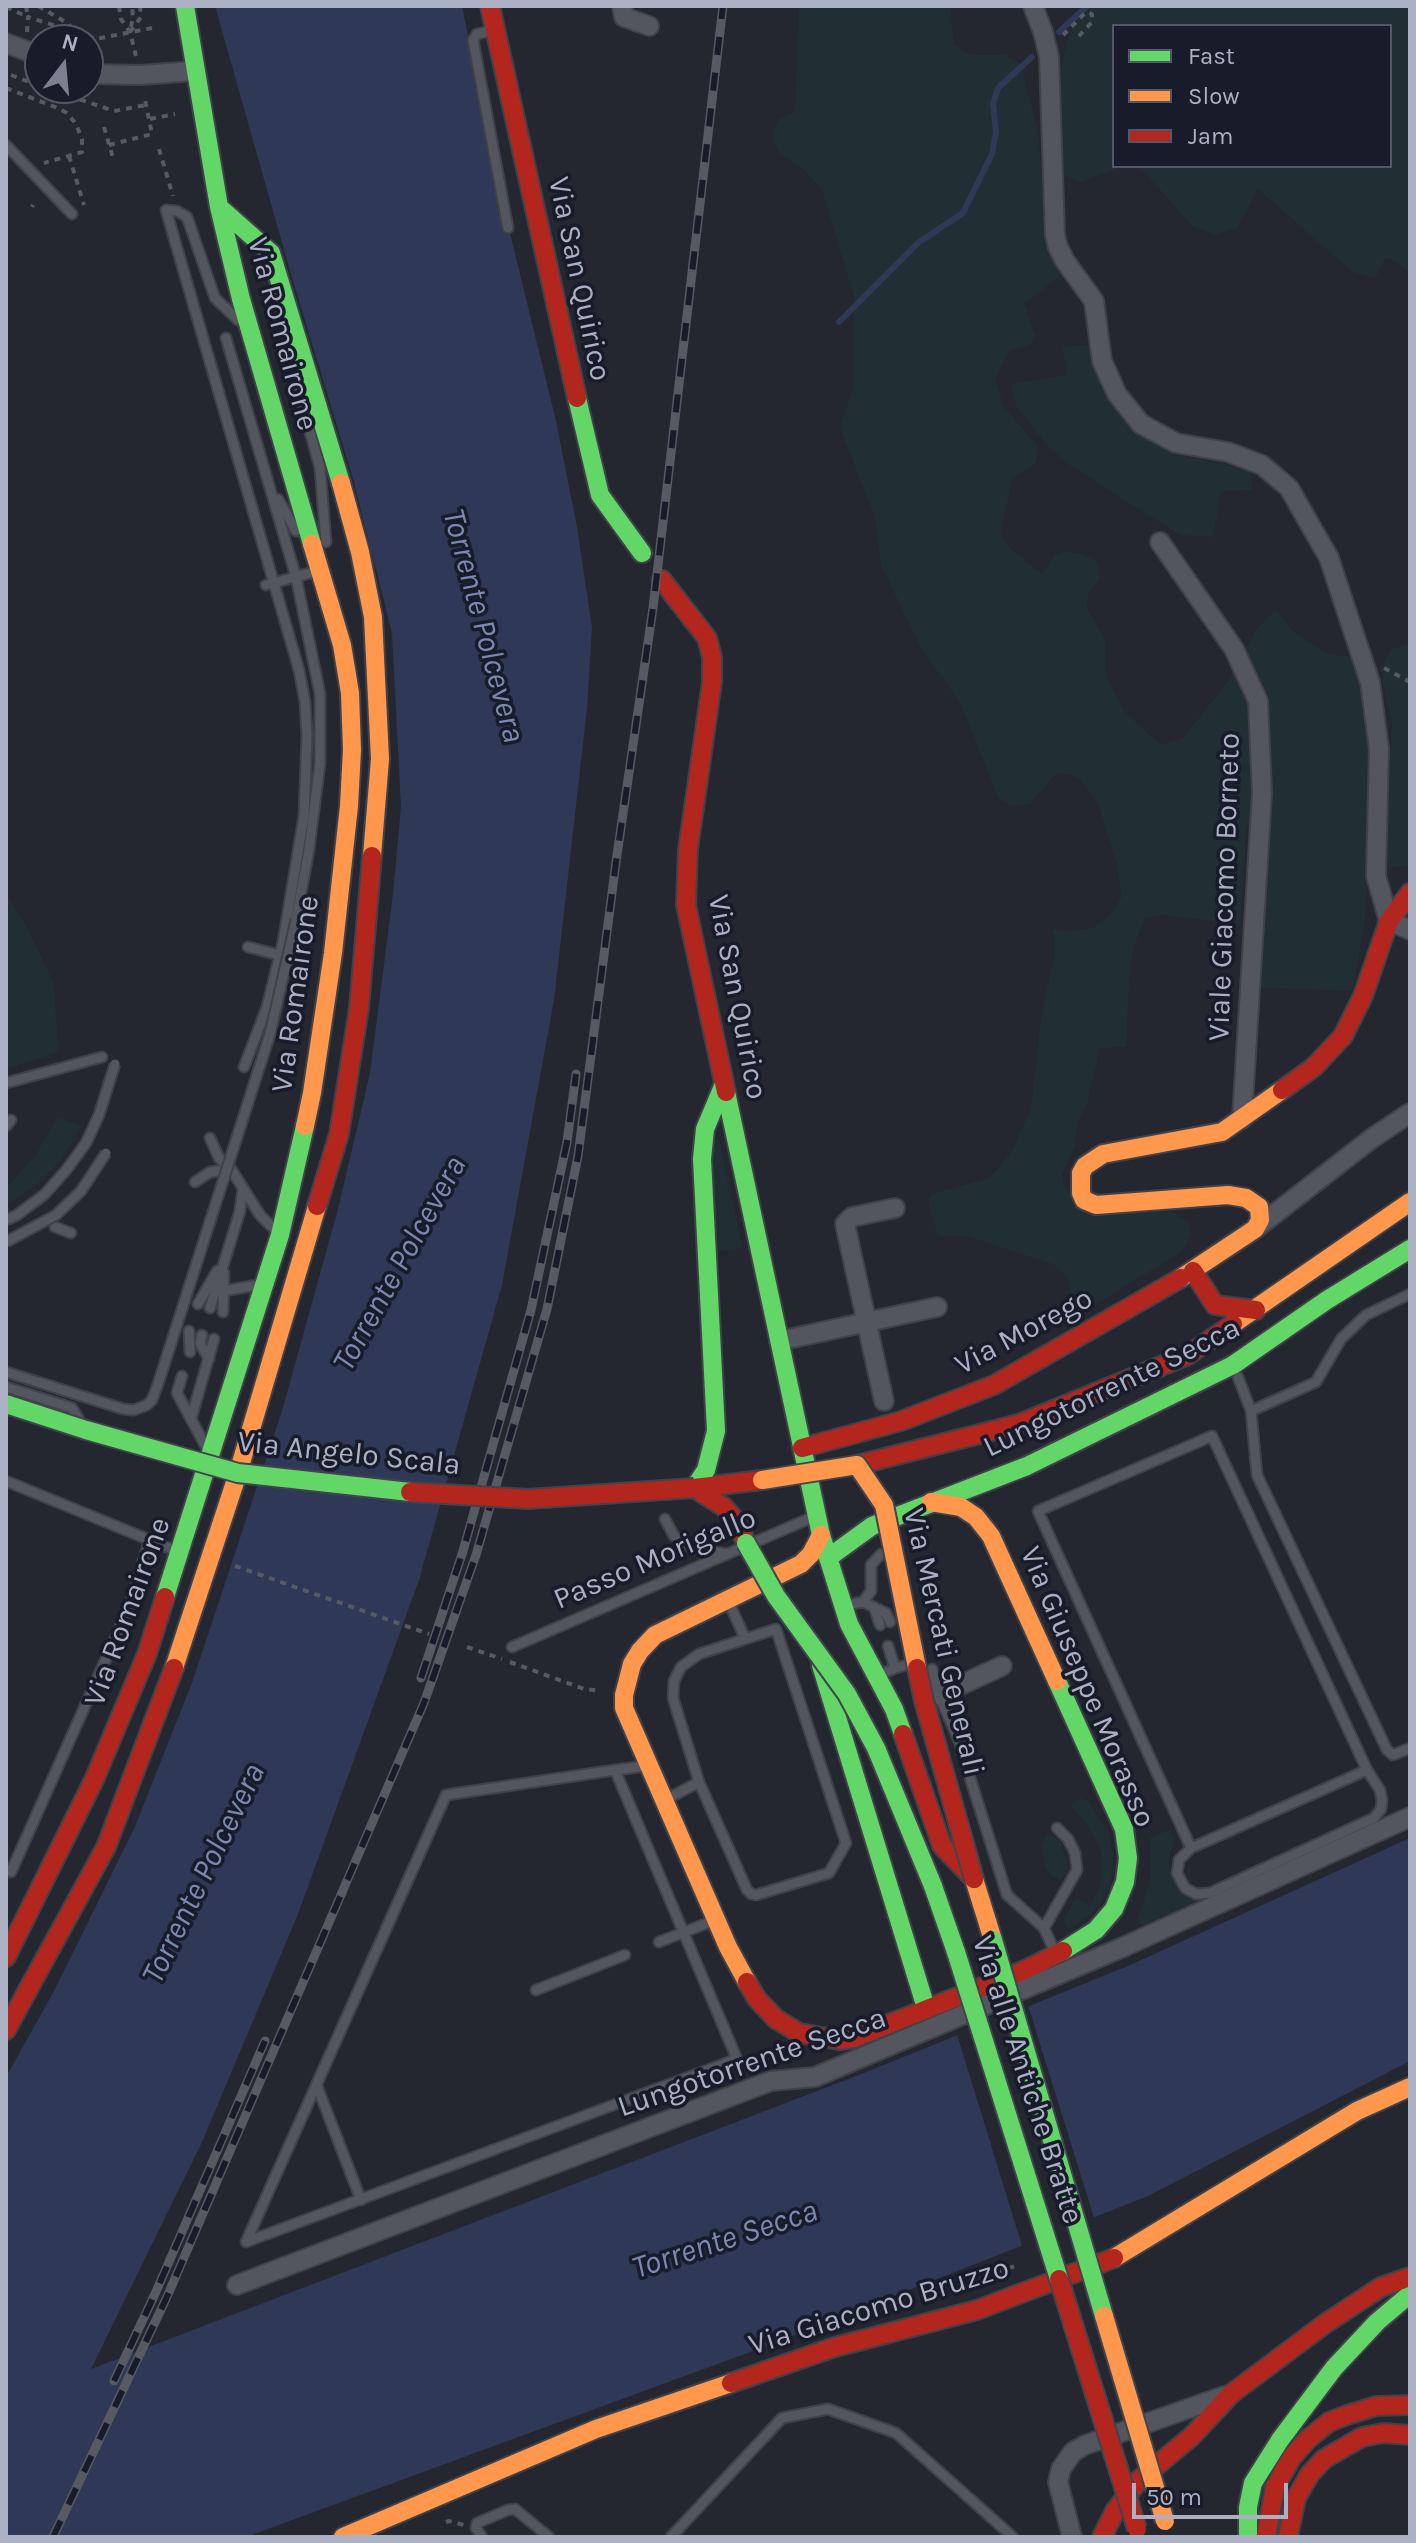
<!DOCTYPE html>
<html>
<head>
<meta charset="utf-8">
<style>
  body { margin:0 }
  #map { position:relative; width:1416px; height:2543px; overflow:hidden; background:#242730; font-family:Karla,sans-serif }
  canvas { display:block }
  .frame { position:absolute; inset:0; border:8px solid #acb0c3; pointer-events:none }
  .legend { position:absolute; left:1112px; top:24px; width:280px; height:144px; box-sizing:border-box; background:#181c2a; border:2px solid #535767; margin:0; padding:10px 14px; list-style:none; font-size:24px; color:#acb0c3 }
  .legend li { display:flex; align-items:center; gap:16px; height:40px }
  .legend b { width:40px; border:2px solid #535767 }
  .north { position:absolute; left:24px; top:24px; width:80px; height:80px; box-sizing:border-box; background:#181c2a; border:2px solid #535767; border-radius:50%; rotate:16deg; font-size:22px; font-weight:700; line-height:32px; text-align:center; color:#acb0c3 }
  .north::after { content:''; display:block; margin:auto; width:28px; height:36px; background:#7c8090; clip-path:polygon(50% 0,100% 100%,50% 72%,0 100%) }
  .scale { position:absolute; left:1132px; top:2483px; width:156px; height:36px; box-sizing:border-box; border:4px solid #acb0c3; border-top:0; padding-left:10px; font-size:24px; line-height:28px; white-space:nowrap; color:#acb0c3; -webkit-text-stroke:6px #181c2a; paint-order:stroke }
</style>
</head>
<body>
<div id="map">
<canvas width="1416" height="2543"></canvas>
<div class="frame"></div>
<ul class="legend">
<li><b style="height:10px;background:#63d668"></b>Fast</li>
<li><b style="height:10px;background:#ff974d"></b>Slow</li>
<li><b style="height:10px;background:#b3261e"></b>Jam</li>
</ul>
<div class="north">N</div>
<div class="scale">50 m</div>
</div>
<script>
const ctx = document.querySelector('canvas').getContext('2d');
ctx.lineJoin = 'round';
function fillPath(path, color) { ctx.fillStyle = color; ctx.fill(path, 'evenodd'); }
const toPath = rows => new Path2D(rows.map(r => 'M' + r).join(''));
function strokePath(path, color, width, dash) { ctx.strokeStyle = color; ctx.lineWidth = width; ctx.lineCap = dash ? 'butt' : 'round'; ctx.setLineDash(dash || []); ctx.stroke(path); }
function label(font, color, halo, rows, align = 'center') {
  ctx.font = font + ' Karla,sans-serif'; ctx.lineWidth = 7; ctx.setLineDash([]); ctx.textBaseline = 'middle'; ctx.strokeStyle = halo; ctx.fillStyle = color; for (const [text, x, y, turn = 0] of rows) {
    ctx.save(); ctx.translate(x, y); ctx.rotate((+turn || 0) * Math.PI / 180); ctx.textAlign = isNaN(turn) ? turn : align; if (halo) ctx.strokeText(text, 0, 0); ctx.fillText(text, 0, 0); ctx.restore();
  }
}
fillPath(toPath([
  [799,6,950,6,954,44,970,55,1004,55,1020,63,1038,132,1047,239,1060,276,1024,303,1035,336,1031,344,1009,351,995,380,1004,407,1039,448,1035,464,1013,478,1000,533,1011,549,1042,574,1055,554,1065,551,1082,554,1098,563,1100,580,1089,592,1086,607,1105,640,1106,676,1125,713,1161,745,1183,738,1230,679,1256,630,1275,610,1298,636,1331,655,1353,657,1365,708,1371,762,1371,821,1364,925,1352,991,1262,988,1267,825,1246,826,1240,924,1163,915,1145,918,1134,946,1129,980,1126,1047,1100,1048,1087,1104,1077,1124,1075,1145,1062,1175,1065,1188,1078,1206,1172,1211,1188,1222,1191,1234,1186,1246,1178,1254,1088,1309,1077,1309,1073,1304,1068,1278,1053,1264,968,1236,941,1236,937,1233,929,1205,929,1198,932,1194,986,1179,998,1169,1013,1149,1024,1124,1031,1108,1042,1010,1054,959,1055,939,1052,929,1067,931,1093,928,1113,912,1122,896,1117,865,1098,804,1081,780,1075,776,1060,773,1053,777,1031,803,1012,807,999,799,961,704,920,646,881,565,875,517,840,428,853,388,854,297,822,190,805,171,780,154,773,141,773,132,778,120,795,111],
  [1085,6,1410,6,1410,273,1395,261,1385,258,1375,278,1353,272,1258,189,1237,228,1216,235,1192,226,1141,168,1120,167,1079,183,1060,172,1057,83,1071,29],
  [1114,26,1390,26,1390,166,1114,166],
  [1088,345,1092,363,1111,402,1134,432,1173,454,1251,471,1252,490,1221,491,1213,537,1180,535,1071,466,1046,444,1016,406,1011,384,1068,375,1062,347],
  [1410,644,1410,864,1389,868,1386,848,1392,723,1380,669,1392,649],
  [6,894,29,931,53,982,59,1052,6,1069],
  [57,1117,81,1125,73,1142,58,1163,34,1187,6,1205,6,1188,36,1155],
  [715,1138,719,1139,742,1247,719,1251,709,1150],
  [1080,1798,1088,1801,1108,1833,1113,1854,1113,1870,1109,1887,1102,1902,1088,1917,1069,1929,1063,1922,1076,1897,1090,1906,1100,1885,1102,1873,1101,1853,1097,1842,1085,1822,1071,1806],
  [1169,1830,1175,1841,1168,1859,1172,1879,1187,1897,1208,1903,1146,1931,1137,1921,1150,1883,1150,1838],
  [1047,1834,1056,1837,1061,1844,1068,1867,1066,1875,1060,1880,1052,1876,1046,1869,1041,1845]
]), '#212f35');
fillPath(toPath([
  [215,6,462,6,497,180,556,421,577,527,592,628,587,709,554,1000,502,1285,419,1580,298,1914,202,2142,91,2369,859,2075,1128,1966,1410,1838,1410,2061,1148,2196,772,2344,246,2537,6,2537,6,2077,54,1991,134,1829,192,1683,282,1411,338,1209,370,1073,393,894,401,807,392,633,353,479,290,271]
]), '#2f3857');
fillPath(toPath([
  [1027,2002,1095,2221,1023,2249,956,2031]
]), '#242730');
strokePath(toPath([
  [1059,32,1087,6],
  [839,322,919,242,963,213,992,154,996,132,993,104,998,88,1032,57]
]), '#2f3857', 6);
const lane = toPath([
  [491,31,477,34,473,40,508,228],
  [6,145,72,214],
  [238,320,215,298,187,217,177,211,166,210,299,670,305,702,307,736,304,816,283,942,267,1007,244,1067],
  [226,338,296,577,320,694,320,763,309,849,296,920],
  [299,392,320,468,326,542],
  [278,499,296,531],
  [266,585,317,571],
  [248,947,279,955],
  [6,1083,102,1057],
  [6,1126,11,1120],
  [210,1138,219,1158,231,1169,260,1215,274,1229],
  [195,1182,210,1172,231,1169],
  [55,1227,71,1233],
  [223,1291,258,1285],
  [198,1304,217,1271],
  [210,1308,240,1211,243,1188],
  [223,1312,224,1273],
  [189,1331,190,1352],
  [202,1335,200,1343,209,1359],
  [6,1372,123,1409,134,1410,147,1405,152,1400,158,1384],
  [182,1376,177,1393,205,1445],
  [1238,1377,1251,1411,1257,1475,1387,1750,1393,1755,1410,1748],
  [6,1387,72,1408,78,1418],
  [1251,1411,1316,1382,1341,1339,1366,1315,1410,1294],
  [191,1419,214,1339],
  [1212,1436,1367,1770,1191,1848,1038,1511,1212,1436],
  [6,1481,174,1550],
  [665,1519,674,1536,692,1548,727,1554],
  [863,1602,871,1591,871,1565,881,1554],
  [729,1603,745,1638],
  [846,1605,863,1602,886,1613,890,1622],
  [874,1607,880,1625],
  [888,1646,895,1668],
  [512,1647,813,1517],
  [932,1669,939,1695,962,1748],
  [880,1675,895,1668,911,1664],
  [967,1768,1007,1895,1044,1928,1055,1952],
  [615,1770,737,2059,246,2242,446,1795,615,1770,645,1766],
  [667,1799,699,1782,673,1698,674,1681,681,1667,699,1654,776,1629,846,1843,829,1873,756,1895,751,1894,747,1890,699,1782],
  [1191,1848,1179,1860,1177,1873,1185,1888,1196,1894,1210,1893,1374,1818,1381,1809,1382,1800,1380,1790,1367,1770],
  [6,1869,11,1872,130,1605,149,1541],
  [1044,1928,1077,1870,1075,1853,1068,1839,1057,1828],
  [659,1942,715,1920],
  [536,1990,625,1955],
  [317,2086,361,2200],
  [482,2537,476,2528,477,2523,508,2510,515,2509,549,2537],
  [671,2537,782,2418,828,2409,896,2433,1013,2537]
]);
const street = toPath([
  [622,6,624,17,649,26],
  [1033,6,1043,32,1049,57,1055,235,1058,247,1065,261,1094,301,1102,361,1117,394,1141,424,1176,443,1228,452,1262,465,1289,488,1329,558,1370,682,1379,749,1376,876,1389,921,1410,930],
  [6,43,40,56],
  [88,74,140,75,195,71],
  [1160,542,1234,649,1258,701,1262,793,1242,1119],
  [1255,1229,1371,1139,1410,1113],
  [779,1341,937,1307],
  [884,1401,845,1224,852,1217,895,1208],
  [939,1695,1002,1666],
  [237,2285,771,2081,815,2077,1121,1948,1410,1817],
  [1072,2537,1058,2482,1061,2469,1073,2452,1085,2445,1224,2396]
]);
const fast = toPath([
  [185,6,219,207,241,299,312,544],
  [219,207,271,253,341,483],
  [577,398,600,495,642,553],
  [726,1092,821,1535,849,1624,894,1709,903,1734],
  [694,1488,706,1470,716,1431,702,1159,705,1129,724,1084],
  [828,1558,872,1526,1027,1466,1233,1365,1327,1300,1410,1249],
  [165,1597,280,1235,305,1126],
  [821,1665,926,2008],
  [1057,1681,1124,1829,1128,1858,1125,1882,1114,1909,1096,1930,1063,1951],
  [933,1886,956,1952],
  [1248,2537,1248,2507,1253,2483,1280,2440,1334,2368,1377,2322,1410,2294]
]);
const slow = toPath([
  [341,483,360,552,373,617,380,759,372,856],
  [305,1126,312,1093,333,953,349,806,352,750,350,693,342,645,312,544],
  [1181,1278,1255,1229,1260,1220,1259,1207,1246,1198,1228,1195,1096,1205,1084,1200,1081,1193,1081,1173,1085,1166,1103,1154,1222,1132,1282,1090],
  [1233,1324,1410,1202],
  [931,1502,961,1507,976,1517,991,1536,1057,1681],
  [174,1668,238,1473,317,1206],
  [974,1879,993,1940],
  [747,1982,728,1947,624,1708,624,1695,632,1664,640,1651,655,1635,801,1564,811,1554,821,1535],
  [1114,2258,1357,2111,1410,2087],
  [343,2537,596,2429,731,2383]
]);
const jam = toPath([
  [490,6,577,398],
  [662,580,707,638,712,657,712,682,688,849,686,905,726,1092],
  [1282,1090,1314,1067,1343,1036,1363,996,1389,921,1410,893],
  [317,1206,339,1134,359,1008,372,856],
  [1193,1271,1215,1305,1256,1310],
  [802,1448,901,1421,994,1385,1181,1278],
  [857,1465,1019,1424,1188,1355,1233,1324],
  [694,1488,724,1507,735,1520,744,1538],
  [694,1488,762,1480],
  [903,1734,942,1846,974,1879],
  [6,1957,94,1780,147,1654,165,1597],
  [747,1982,757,1999,776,2019,799,2033,839,2040,854,2038,1025,1970,1063,1951],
  [6,2030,106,1847,174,1668],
  [731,2383,835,2347,977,2310,1114,2258],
  [1102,2537,1115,2511,1138,2481,1192,2436,1231,2394,1326,2323,1381,2287,1410,2277],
  [1266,2537,1275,2487,1292,2457,1308,2439,1329,2422,1347,2415,1376,2406,1410,2405],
  [1288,2537,1296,2498,1310,2474,1324,2459,1362,2437,1383,2433,1410,2435]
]);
strokePath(lane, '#404249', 13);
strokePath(street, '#404249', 22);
strokePath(fast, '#404249', 22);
strokePath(slow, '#404249', 22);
strokePath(jam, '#404249', 22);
strokePath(toPath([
  [26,6,28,17],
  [38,6,69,24,72,31,96,39,152,28],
  [119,6,121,19,130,32,136,56],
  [6,7,28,17],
  [131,27,133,17,132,6],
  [27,32,28,17,72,31],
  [130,32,141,17,140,6],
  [1063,35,1083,15,1087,12,1092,14,1092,22,1078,37],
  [11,75,40,86],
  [6,88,55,107,67,113,76,124,82,139,82,152,44,163],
  [46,88,114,111,146,105],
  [150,119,175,114],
  [104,127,113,158],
  [109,145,152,134,144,95],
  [159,149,173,196],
  [69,156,84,205],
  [32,207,33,205],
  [1384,668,1410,682],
  [235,1566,429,1634],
  [467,1647,502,1659],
  [510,1662,584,1689,601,1691],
  [1002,2275,1001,2271,1015,2266],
  [446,2522,449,2521,464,2525]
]), '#565a62', 4, [6, 6]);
strokePath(lane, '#53555f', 9);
strokePath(street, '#53555f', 18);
strokePath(fast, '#63d668', 18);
strokePath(slow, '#ff974d', 18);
strokePath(jam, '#b3261e', 18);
const rail = toPath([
  [421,1678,463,1551,531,1310,567,1142,576,1074],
  [114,2381,155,2294,265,2041],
  [53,2537,166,2299,424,1703,476,1555,547,1309,578,1156,616,862,653,608,723,6]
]);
strokePath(rail, '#575a62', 9);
strokePath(rail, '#181c2a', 6, [18]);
const laneBridge = toPath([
  [6,1220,17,1215,45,1194,67,1169,86,1143,99,1115,115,1064],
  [6,1242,56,1215,81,1191,106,1153],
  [158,1384,270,1034,296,920]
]);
const fastBridge = toPath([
  [6,1404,86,1430,238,1473,410,1492],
  [746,1543,776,1596,847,1694,876,1748,933,1886],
  [993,1940,1104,2316],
  [956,1952,1059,2279]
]);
const slowBridge = toPath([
  [762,1480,857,1465,884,1505,917,1668],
  [1104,2316,1165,2521]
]);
const jamBridge = toPath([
  [410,1492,528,1499,694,1488],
  [917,1668,924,1701,974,1879],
  [1059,2279,1137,2529]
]);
strokePath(laneBridge, '#404249', 13, []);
strokePath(fastBridge, '#41444d', 22, []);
strokePath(slowBridge, '#41444d', 22, []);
strokePath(jamBridge, '#41444d', 22, []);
strokePath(laneBridge, '#53555f', 9);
strokePath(fastBridge, '#63d668', 18);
strokePath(slowBridge, '#ff974d', 18);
strokePath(jamBridge, '#b3261e', 18);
label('30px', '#acb0c3', '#181c2a', [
  ["Via San Quirico",579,279,78],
  ["Via Romairone",282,334,75],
  ["Viale Giacomo Borneto",1225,887,-88],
  ["Via Romairone",296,994,-82],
  ["Via San Quirico",737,997,79],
  ["Via Morego",1024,1332,-28],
  ["Lungotorrente Secca",1112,1388,-26],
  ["Via Angelo Scala",349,1454,6],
  ["Passo Morigallo",655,1559,-23],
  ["Via Romairone",128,1612,-70],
  ["Via Mercati Generali",943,1642,77],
  ["Via Giuseppe Morasso",1087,1687,67],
  ["Lungotorrente Secca",752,2063,-19],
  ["Via alle Antiche Bratte",1027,2080,72],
  ["Via Giacomo Bruzzo",879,2307,-17]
]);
label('italic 32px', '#7b88b1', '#181c2a', [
  ["Torrente Polcevera",483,626,75],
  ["Torrente Polcevera",400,1264,-61],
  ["Torrente Polcevera",204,1874,-64],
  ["Torrente Secca",725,2240,-18]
]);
</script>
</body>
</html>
